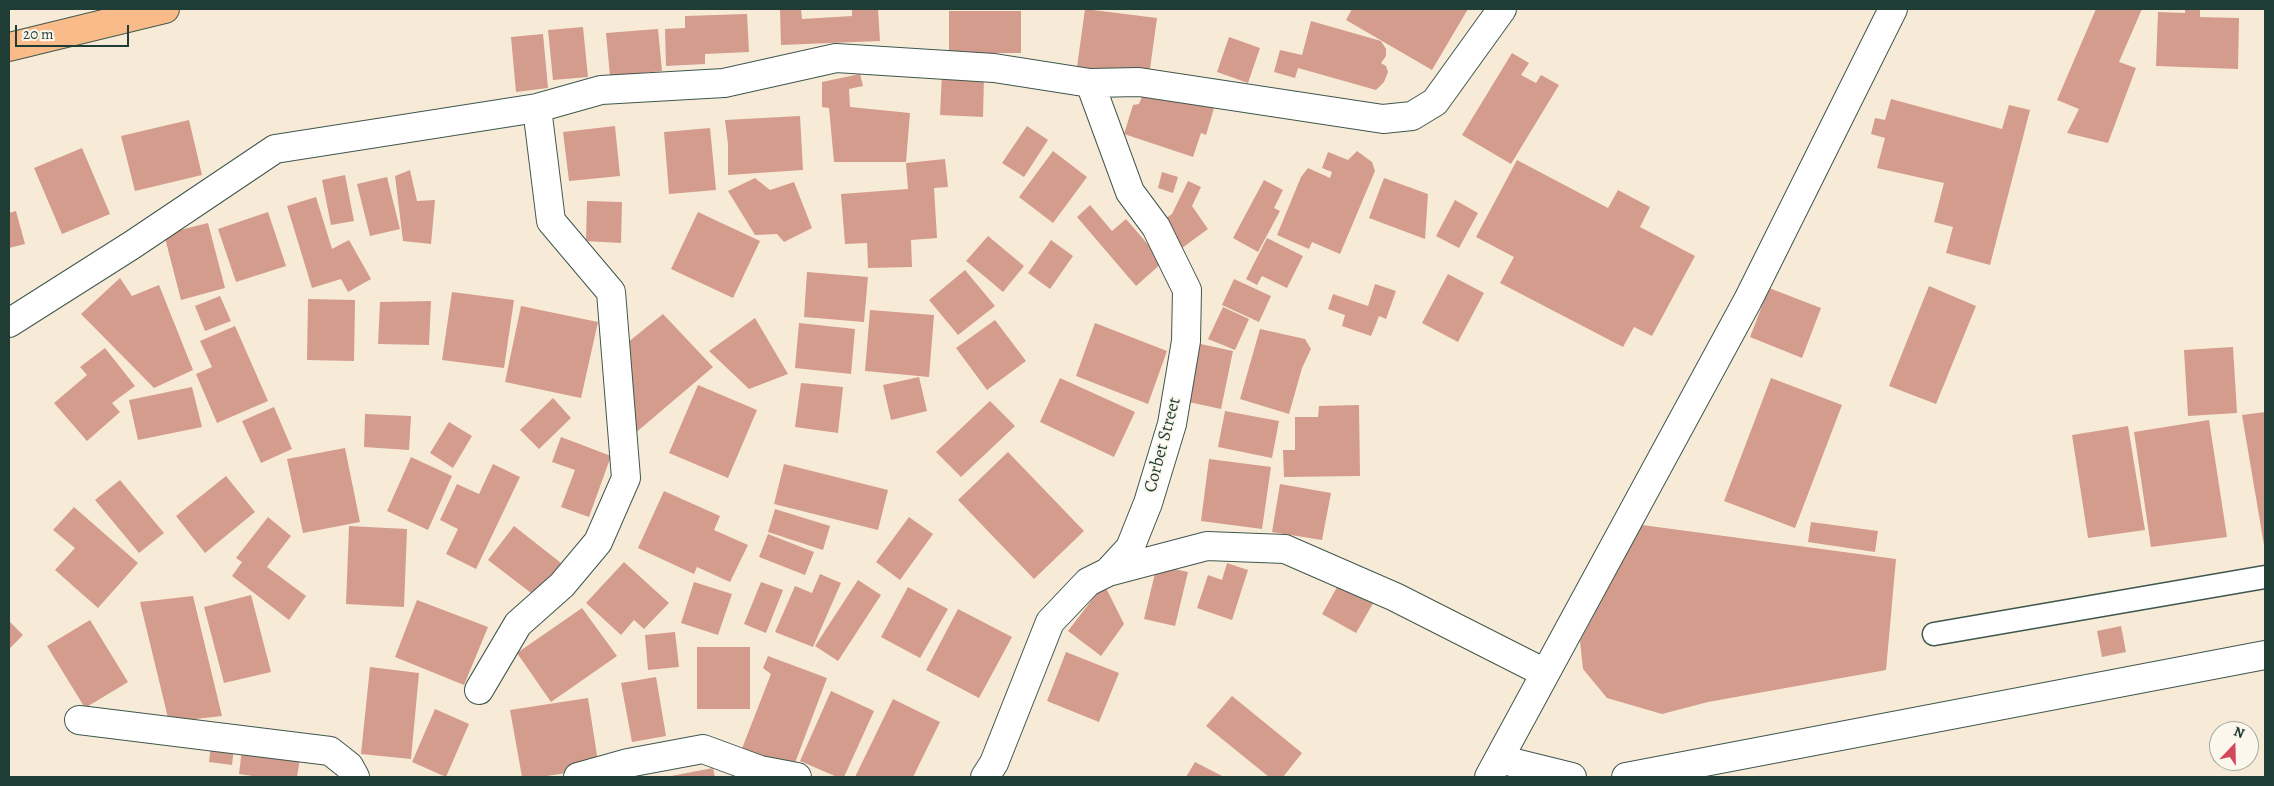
<!DOCTYPE html>
<html>
<head>
<meta charset="utf-8">
<style>
  body { margin:0 }
  #map { position:relative; width:2274px; height:786px; overflow:hidden; background:#f7ebd8; font-family:Alegreya,serif }
  canvas { display:block }
  .frame { position:absolute; inset:0; border:10px solid #1f3d34; pointer-events:none }
  .north { position:absolute; left:2209px; top:721px; width:50px; height:50px; box-sizing:border-box; background:#fbf7ec; border:1px solid #a3ada2; border-radius:50%; rotate:21deg; font-size:14px; font-weight:700; line-height:20px; text-align:center; color:#1f3d34 }
  .north::after { content:''; display:block; margin:auto; width:18px; height:22px; background:#d1495b; clip-path:polygon(50% 0,100% 100%,50% 72%,0 100%) }
  .scale { position:absolute; left:15px; top:25px; width:114px; height:22px; box-sizing:border-box; border:2px solid #1f3d34; border-top:0; padding-left:6px; font-size:15px; line-height:18px; white-space:nowrap; color:#1f3d34; -webkit-text-stroke:4px #fbf7ec; paint-order:stroke }
</style>
</head>
<body>
<div id="map">
<canvas width="2274" height="786"></canvas>
<div class="frame"></div>
<div class="north">N</div>
<div class="scale">20 m</div>
</div>
<script>
const ctx = document.querySelector('canvas').getContext('2d');
ctx.lineJoin = 'round';
function fillPath(path, color) { ctx.fillStyle = color; ctx.fill(path, 'evenodd'); }
const toPath = rows => new Path2D(rows.map(r => 'M' + r).join(''));
function strokePath(path, color, width, dash) { ctx.strokeStyle = color; ctx.lineWidth = width; ctx.lineCap = dash ? 'butt' : 'round'; ctx.setLineDash(dash || []); ctx.stroke(path); }
function label(font, color, halo, rows, align = 'center') {
  ctx.font = font + ' Alegreya,serif'; ctx.lineWidth = 4; ctx.setLineDash([]); ctx.textBaseline = 'middle'; ctx.strokeStyle = halo; ctx.fillStyle = color; for (const [text, x, y, turn = 0] of rows) {
    ctx.save(); ctx.translate(x, y); ctx.rotate((+turn || 0) * Math.PI / 180); ctx.textAlign = isNaN(turn) ? turn : align; if (halo) ctx.strokeText(text, 0, 0); ctx.fillText(text, 0, 0); ctx.restore();
  }
}
fillPath(toPath([
  [780,9,801,9,802,19,852,16,852,9,878,9,880,41,781,45],
  [1085,9,1157,18,1149,76,1077,67],
  [1352,9,1468,9,1432,70,1346,20],
  [2096,9,2142,9,2119,62,2136,68,2108,143,2067,133,2079,109,2057,100],
  [2185,9,2200,9,2200,17,2239,18,2238,69,2156,66,2158,12,2185,13],
  [949,11,1021,11,1021,53,949,53],
  [747,14,749,52,705,54,705,64,666,66,665,29,685,28,685,16],
  [1311,21,1381,41,1386,49,1386,56,1381,63,1386,66,1388,72,1384,82,1376,90,1298,68,1295,78,1274,72,1280,50,1302,55],
  [583,27,588,77,553,80,548,30],
  [658,29,662,71,610,76,606,33],
  [543,34,548,88,516,92,511,37],
  [1229,37,1260,48,1248,83,1217,72],
  [1512,53,1529,63,1521,75,1536,83,1541,75,1559,85,1511,164,1462,135],
  [860,74,863,86,849,89,850,107,910,113,906,162,834,162,829,108,822,107,822,82],
  [942,74,984,76,983,117,940,115],
  [1160,90,1214,108,1206,135,1201,133,1193,157,1124,134,1133,105,1139,104,1143,94],
  [1891,99,2002,129,2009,105,2030,110,1990,265,1946,253,1953,227,1934,222,1944,183,1877,168,1885,138,1871,134,1875,118,1885,120],
  [800,116,803,170,728,175,728,144,725,120],
  [189,120,202,175,135,191,121,136],
  [615,126,620,176,569,181,563,132],
  [1027,126,1048,140,1024,177,1002,163],
  [710,128,716,190,669,194,664,132],
  [82,148,110,214,62,234,34,168],
  [1053,151,1087,177,1053,223,1019,197],
  [1357,151,1372,162,1375,171,1340,254,1312,242,1309,249,1277,235,1301,177,1308,168,1330,178,1332,172,1322,168,1328,152,1348,160],
  [945,159,948,187,934,188,937,238,911,240,912,267,868,268,867,243,845,244,841,194,908,189,906,163],
  [1517,160,1608,208,1618,190,1650,207,1640,227,1695,256,1652,336,1634,327,1623,347,1500,283,1514,257,1476,237],
  [410,170,417,201,435,200,431,244,403,241,395,176],
  [1162,172,1178,177,1173,193,1158,188],
  [345,175,354,221,331,225,322,180],
  [387,177,400,229,370,236,357,184],
  [755,178,770,190,794,182,812,228,784,242,777,234,755,235,728,191],
  [1384,178,1428,194,1425,239,1369,218],
  [1264,180,1283,190,1274,208,1280,211,1258,252,1233,238],
  [1188,181,1201,187,1192,206,1208,229,1182,248,1163,220,1172,214],
  [316,197,332,249,349,240,371,279,348,292,341,279,312,288,287,206],
  [1455,200,1478,213,1459,248,1436,236],
  [587,201,622,202,621,243,586,241],
  [1090,205,1112,231,1126,219,1163,262,1136,286,1077,217],
  [16,211,25,244,9,248,9,213],
  [268,212,286,266,236,282,218,229],
  [698,212,760,241,733,298,671,269],
  [208,223,225,288,181,300,164,234],
  [988,236,1024,266,1003,292,966,261],
  [1267,238,1303,256,1287,288,1262,276,1257,285,1246,279],
  [1051,240,1073,256,1050,289,1028,273],
  [965,270,995,306,958,335,929,300],
  [807,272,868,277,864,322,804,317],
  [1448,274,1484,293,1458,342,1422,323],
  [120,278,132,296,159,285,193,370,154,388,81,314],
  [1234,279,1271,296,1259,322,1222,305],
  [1375,284,1396,291,1386,319,1379,316,1371,336,1342,326,1345,315,1328,309,1333,294,1368,306],
  [1929,286,1976,306,1936,404,1889,386],
  [1769,288,1821,308,1802,358,1750,337],
  [452,292,514,300,504,368,442,360],
  [220,296,231,321,205,331,195,306],
  [308,299,355,300,354,361,307,360],
  [431,301,429,345,378,344,380,302],
  [521,306,598,322,581,398,505,382],
  [1223,307,1249,319,1235,350,1208,339],
  [870,310,934,315,929,377,865,371],
  [663,314,713,367,633,435,622,347],
  [755,318,788,374,749,389,709,351],
  [995,320,1026,361,987,390,956,348],
  [799,323,855,329,851,374,795,368],
  [1095,323,1167,351,1148,404,1076,376],
  [235,326,268,401,217,423,196,374,212,367,200,341],
  [1260,329,1305,339,1311,349,1302,368,1289,414,1240,399],
  [1196,343,1233,351,1221,409,1184,401],
  [2233,347,2237,413,2188,416,2184,350],
  [105,348,135,386,112,403,120,412,87,441,54,403,87,375,80,367],
  [919,377,927,411,891,420,883,385],
  [1060,378,1135,412,1114,457,1040,422],
  [1771,378,1842,405,1795,528,1724,501],
  [801,383,843,387,838,433,795,427],
  [698,385,757,410,728,478,669,453],
  [192,387,202,427,138,440,129,400],
  [553,398,571,418,539,449,520,430],
  [990,401,1015,426,961,477,936,452],
  [1359,405,1360,476,1284,477,1283,450,1295,450,1295,417,1318,417,1319,406],
  [274,407,292,449,261,463,242,421],
  [1225,411,1279,421,1272,458,1218,447],
  [2265,412,2265,545,2264,545,2242,415],
  [365,414,411,416,409,450,364,447],
  [2209,420,2227,537,2151,547,2134,432],
  [449,422,472,436,453,468,430,453],
  [2128,426,2145,530,2088,538,2072,435],
  [561,437,611,456,589,517,561,507,575,470,552,462],
  [345,448,360,522,303,533,287,459],
  [1008,452,1084,531,1034,579,958,500],
  [411,457,452,476,428,530,387,511],
  [1209,459,1271,467,1262,529,1201,521],
  [493,464,520,477,476,569,446,554,458,529,440,520,457,484,479,494],
  [784,464,888,490,878,530,774,504],
  [226,476,255,512,205,553,176,516],
  [120,480,164,533,139,553,95,500],
  [1280,484,1331,493,1322,540,1272,532],
  [664,491,720,516,714,530,748,545,730,582,697,567,694,574,638,548],
  [74,507,138,563,98,608,55,570,75,548,53,530],
  [775,509,830,526,823,550,768,532],
  [268,517,291,536,267,567,306,596,289,620,232,576,242,562,236,558],
  [909,517,933,534,900,580,876,562],
  [1811,522,1878,531,1875,552,1808,542],
  [1642,525,1896,559,1886,670,1708,702,1662,714,1607,698,1583,669,1580,641],
  [349,526,407,529,404,607,346,604],
  [514,526,561,563,535,596,488,560],
  [768,534,814,552,805,575,759,557],
  [624,562,669,603,644,629,634,620,621,635,586,603],
  [1227,563,1248,570,1232,620,1197,608,1208,575,1222,580],
  [1157,565,1188,572,1175,626,1144,619],
  [820,574,841,583,813,647,775,632,795,586,812,593],
  [858,580,881,595,838,661,815,646],
  [1341,580,1375,600,1356,633,1322,614],
  [694,582,732,594,718,635,681,623],
  [761,582,783,590,766,633,744,624],
  [1104,584,1124,624,1101,656,1068,631],
  [908,587,948,609,920,658,881,637],
  [251,595,271,672,224,683,204,607],
  [193,596,222,716,169,722,140,602],
  [417,600,488,627,464,685,395,657],
  [582,608,617,656,551,702,517,653],
  [958,609,1012,637,979,698,926,670],
  [90,620,128,682,85,708,47,646],
  [9,621,23,635,9,649],
  [2121,626,2126,652,2102,657,2097,631],
  [675,632,679,667,648,670,645,635],
  [697,647,750,647,750,709,697,709],
  [1066,652,1119,673,1099,722,1047,701],
  [768,656,827,678,792,771,741,751,771,674,763,668],
  [370,667,419,673,411,759,361,754],
  [656,677,666,736,632,742,621,683],
  [831,691,874,711,844,777,837,777,800,761],
  [1232,696,1302,753,1283,777,1269,777,1206,726],
  [588,698,599,768,540,777,522,777,510,710],
  [893,699,940,722,913,777,855,777],
  [435,709,469,724,446,777,412,762],
  [211,745,234,747,232,765,209,762],
  [242,749,300,758,297,777,259,777,239,774],
  [1195,762,1224,777,1186,777],
  [713,768,715,777,671,777,671,776]
]), '#d49c8c');
const service = toPath([
  [1934,634,2265,577]
]);
const minor = toPath([
  [9,323,132,245,275,149,537,108,601,90,724,83,836,58,994,68,1090,83,1139,82,1383,119,1412,116,1435,102,1502,9],
  [1108,572,1207,546,1285,549,1395,597,1545,673],
  [479,690,518,624,562,585,598,542,626,478,611,292,551,221,537,108],
  [79,720,330,751,349,766,355,777],
  [1499,759,1572,777],
  [578,777,628,763,703,749,760,770,797,777],
  [985,777,994,763,1050,622,1088,582,1108,572,1130,548,1148,503,1172,424,1186,341,1187,290,1156,227,1130,192,1090,83],
  [1489,777,1748,300,1893,9],
  [1626,777,2265,655]
]);
const trunk = toPath([
  [9,47,165,9]
]);
strokePath(service, '#3f574d', 25);
strokePath(minor, '#3f574d', 30);
strokePath(trunk, '#3f574d', 30);
strokePath(service, '#fff', 22);
strokePath(minor, '#fff', 28);
strokePath(trunk, '#fabb8b', 28);
label('18px', '#1f3d34', '#fbf7ec', [
  ["Corbet Street",1163,445,-75]
]);
</script>
</body>
</html>
